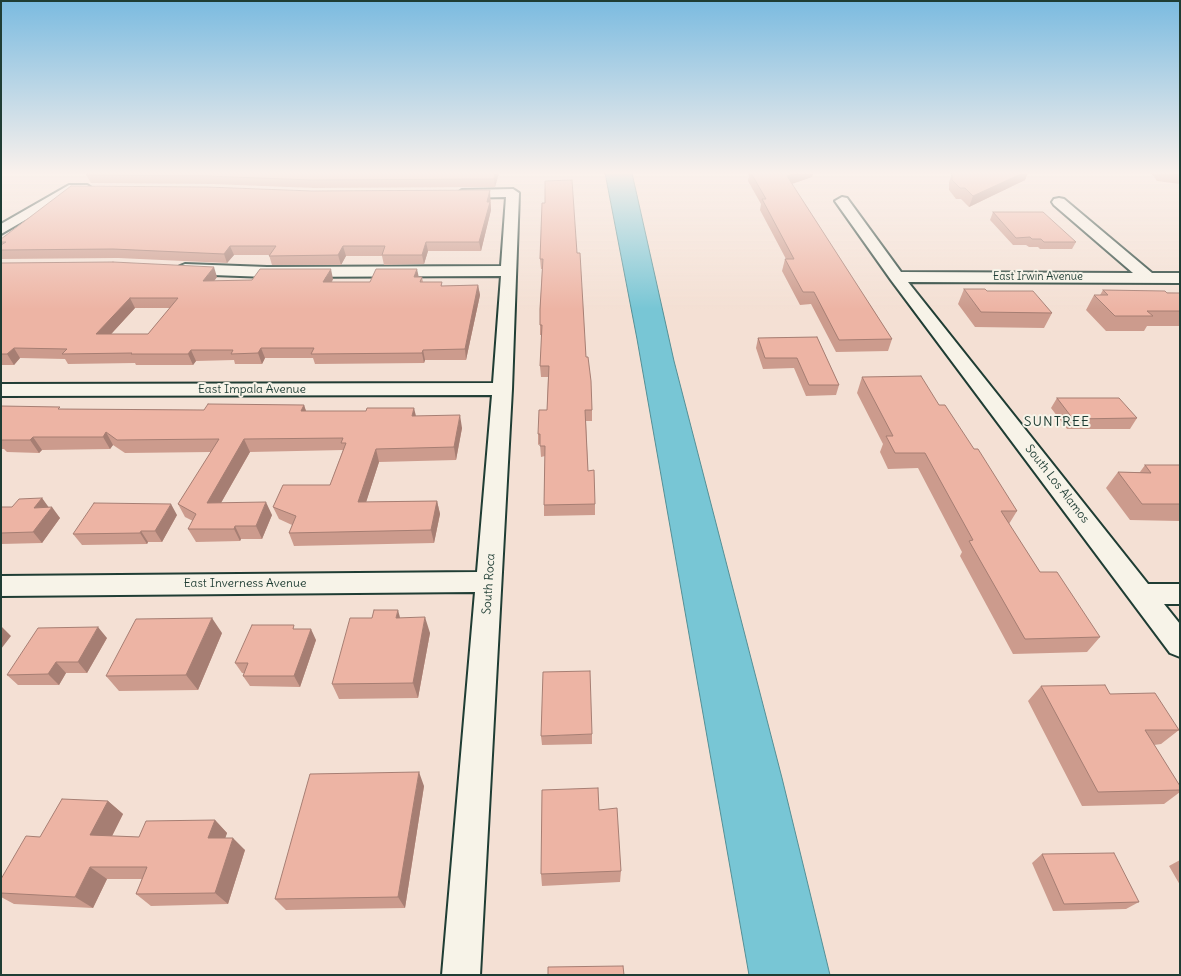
<!DOCTYPE html>
<html>
<head>
<meta charset="utf-8">
<style>
  body { margin:0 }
  #map { position:relative; width:1181px; height:976px; overflow:hidden; background:#f4e0d4; font-family:Delius,sans-serif }
  canvas { display:block }
  .frame { position:absolute; inset:0; border:2px solid #1f3d34; pointer-events:none }
</style>
</head>
<body>
<div id="map">
<canvas width="1181" height="976"></canvas>
<div class="frame"></div>
</div>
<script>
const ctx = document.querySelector('canvas').getContext('2d');
ctx.lineJoin = 'round';
function fillPath(path, color) { ctx.fillStyle = color; ctx.fill(path, 'evenodd'); }
const toPath = rows => new Path2D(rows.map(r => 'M' + r).join(''));
function strokePath(path, color, width, dash) { ctx.strokeStyle = color; ctx.lineWidth = width; ctx.lineCap = dash ? 'butt' : 'round'; ctx.setLineDash(dash || []); ctx.stroke(path); }
function label(font, color, halo, rows, align = 'center') {
  ctx.font = font + ' Delius,sans-serif'; ctx.lineWidth = 4; ctx.setLineDash([]); ctx.textBaseline = 'middle'; ctx.strokeStyle = halo; ctx.fillStyle = color; for (const [text, x, y, turn = 0] of rows) {
    ctx.save(); ctx.translate(x, y); ctx.rotate((+turn || 0) * Math.PI / 180); ctx.textAlign = isNaN(turn) ? turn : align; if (halo) ctx.strokeText(text, 0, 0); ctx.fillText(text, 0, 0); ctx.restore();
  }
}
const water = toPath([
  [605,173,632,173,674,361,782,778,830,975,749,975,637,339,605,173]
]);
fillPath(water, '#78c6d5');
strokePath(water, '#548f95', 1);
const minor = toPath([
  [69,185,87,185,93,189,87,193,72,193,1,234,1,224,69,185],
  [513,189,519,193,512,389,480,975,442,975,475,592,1,596,1,576,477,572,492,395,1,396,1,384,493,383,501,276,267,277,185,274,180,272,177,269,180,266,185,264,267,267,501,266,506,197,462,198,456,194,462,190,513,189],
  [842,197,847,198,901,272,1133,273,1054,205,1052,202,1054,199,1059,198,1064,199,1152,273,1180,273,1180,283,908,282,1148,584,1180,584,1180,604,1164,604,1180,624,1180,657,1170,653,891,280,835,201,842,197]
]);
strokePath(minor, '#1f3d34', 4);
fillPath(minor, '#f7f3e8');
fillPath(toPath([
  [499,173,495,187,314,188,210,184,91,183,86,175],
  [749,173,813,173,812,177,792,184,892,339,888,351,836,352,811,304,800,305,782,271,785,259,786,259,760,210,761,204,748,181],
  [952,173,1028,173,1025,180,969,207,961,199,956,199,949,190,949,182],
  [1151,173,1180,173,1180,184,1157,181],
  [491,199,490,202,491,210,481,251,428,251,424,264,384,265,382,256,346,256,341,265,272,265,269,255,234,255,227,263,118,258,1,259,1,239],
  [993,212,1076,242,1072,249,1040,249,1038,247,1029,247,1026,245,1013,245,990,220],
  [577,253,586,357,592,410,592,421,586,421,588,471,595,504,595,515,544,516,544,505,545,456,541,457,540,444,538,445,538,434,547,410,548,377,541,377,540,366,542,335,540,335,540,309,542,269,541,269,540,259],
  [1,263,217,277,214,281,333,279,332,282,370,282,422,277,423,282,443,286,478,285,480,295,466,360,425,360,424,363,315,364,313,358,265,358,262,364,235,364,234,360,196,361,193,365,136,365,135,363,68,364,65,359,20,358,14,365,1,365],
  [135,308,170,308,148,334,111,334],
  [964,289,987,291,1052,313,1044,328,975,327,958,304],
  [1103,290,1180,293,1180,326,1147,326,1144,331,1106,331,1086,310,1094,295,1100,295],
  [817,337,839,385,836,395,806,396,794,368,763,369,756,348,758,338],
  [862,377,939,405,974,449,1017,511,1009,524,1040,572,1100,637,1087,652,1013,654,960,556,962,552,918,468,888,469,880,452,883,444,857,393],
  [1057,398,1137,418,1130,429,1067,429,1051,408],
  [304,405,306,411,416,416,462,428,456,460,379,462,366,502,437,501,440,514,434,543,294,546,289,533,292,525,279,519,273,507,330,485,343,450,250,452,221,503,272,515,262,539,241,539,240,541,196,542,188,529,193,521,185,517,178,504,211,452,125,453,113,445,110,449,42,450,39,453,7,452,4,449,1,449,1,406,61,409,204,410],
  [1145,465,1180,465,1180,521,1130,520,1106,488,1118,472,1140,472],
  [42,498,48,508,60,518,42,543,1,544,1,507,12,507],
  [177,515,162,542,148,542,147,544,82,545,73,534],
  [400,618,430,633,418,698,339,699,332,684],
  [296,629,316,640,300,687,250,686,243,676,244,673,242,673,235,663],
  [222,633,198,690,119,691,106,676],
  [107,638,87,673,66,673,59,685,18,685,7,675],
  [1041,686,1110,694,1179,730,1161,744,1154,745,1180,786,1180,792,1164,804,1082,806,1028,701],
  [592,734,592,744,542,745,541,736],
  [424,786,405,908,286,910,275,899],
  [108,801,123,814,112,836,139,837,215,820,227,833,225,838,245,850,228,904,151,906,136,894,142,879,107,879,93,908,14,904,1,897,1,879,40,837],
  [599,810,621,871,620,882,542,886,541,874],
  [1042,854,1139,902,1126,909,1053,911,1032,863],
  [1180,860,1180,885,1169,866]
]), '#cc9b8d');
fillPath(toPath([
  [495,173,499,173,495,187,494,179],
  [796,173,813,173,812,177,785,186,787,176],
  [1023,173,1028,173,1025,180,969,207,973,196],
  [490,190,491,210,481,251,479,242,487,202],
  [426,242,428,251,424,264,422,255],
  [230,246,234,255,227,263,224,254],
  [343,246,346,256,341,265,338,255],
  [214,267,217,277,207,291,203,281],
  [331,269,333,279,326,292,323,282],
  [417,269,419,278,414,277],
  [478,285,480,295,466,360,465,349],
  [130,298,135,308,102,344,96,334],
  [14,348,20,358,14,365,7,354],
  [261,348,265,358,262,364,258,353],
  [191,350,196,361,193,365,188,354],
  [423,350,425,360,424,363,422,353],
  [304,405,308,417,301,411],
  [414,408,417,420,412,416],
  [460,415,462,428,456,460,454,447],
  [106,432,113,445,110,449,103,437],
  [33,437,42,450,39,453,30,440],
  [244,439,250,452,214,515,207,503],
  [376,449,379,462,362,515,358,502],
  [42,498,50,509,34,508],
  [437,501,440,514,434,543,431,530],
  [266,502,272,515,262,539,256,526],
  [171,504,177,515,162,542,155,531],
  [52,507,60,518,42,543,33,532],
  [235,526,241,539,240,541,234,529],
  [141,531,148,542,147,544,140,533],
  [398,610,402,625,396,618],
  [425,617,430,633,418,698,413,683],
  [212,618,222,633,198,690,186,675],
  [1,626,11,636,1,649],
  [98,627,107,638,87,673,78,662],
  [311,629,316,640,300,687,294,676],
  [56,662,66,673,59,685,48,674],
  [419,772,424,786,405,908,398,897],
  [108,801,123,814,106,848,90,835],
  [215,820,227,833,221,851,208,838],
  [233,838,245,850,228,904,215,893],
  [90,867,107,879,93,908,75,897]
]), '#a67e73');
const building = toPath([
  [89,173,495,173,494,179,312,180,207,176,86,175,89,173],
  [751,173,796,173,787,176,892,339,839,340,814,292,803,292,785,259,794,259,762,199,766,199,751,173],
  [952,173,1023,173,973,196,965,188,960,188,952,180,952,173],
  [1161,173,1180,173,1180,175,1161,173],
  [572,180,577,253,580,253,586,357,588,357,591,381,592,410,585,410,588,471,594,470,595,504,544,505,545,446,540,446,540,434,538,434,539,410,547,410,549,366,540,366,542,325,540,325,540,309,543,259,540,259,542,203,545,203,545,181,572,180],
  [71,186,207,187,312,191,490,190,487,202,490,202,479,242,426,242,422,255,382,255,385,246,343,246,338,255,269,256,276,246,230,246,224,254,113,249,1,250,1,245,6,242,1,242,1,239,71,186],
  [993,212,1043,212,1076,242,1044,242,1041,239,1032,239,1030,237,1016,238,993,212],
  [113,262,214,267,203,281,252,280,260,269,331,269,323,282,370,282,376,269,417,269,414,277,422,277,420,282,442,282,441,286,478,285,465,349,423,350,422,353,311,354,314,348,261,348,258,353,231,354,233,350,191,350,188,354,131,354,132,353,62,354,67,349,14,348,7,354,1,354,1,263,113,262],
  [130,298,178,298,148,334,96,334,130,298],
  [964,289,985,289,987,291,1033,291,1052,313,981,312,964,289],
  [1103,290,1165,291,1167,293,1180,293,1180,311,1147,311,1153,316,1115,316,1094,295,1108,295,1103,290],
  [817,337,839,385,809,385,797,358,765,358,758,338,817,337],
  [921,376,939,405,945,405,974,449,978,449,1017,511,1001,511,1040,572,1057,572,1100,637,1025,639,969,541,973,540,925,453,895,453,886,436,893,436,862,377,921,376],
  [1057,398,1119,398,1137,418,1073,419,1057,398],
  [208,404,304,405,301,411,366,411,367,408,414,408,412,416,460,415,454,447,376,449,358,502,437,501,431,530,289,533,296,516,273,507,283,485,330,485,346,443,341,443,343,438,244,439,207,503,266,502,256,526,235,526,234,529,188,529,196,514,178,504,219,439,117,440,106,432,103,437,33,437,30,440,1,440,1,406,60,407,58,409,204,410,208,404],
  [1145,465,1180,465,1180,504,1142,504,1118,472,1151,473,1145,465],
  [42,498,34,508,52,507,33,532,1,533,1,507,12,507,19,499,42,498],
  [94,503,171,504,155,531,141,531,140,533,73,534,94,503],
  [374,610,398,610,396,618,425,617,413,683,332,684,350,618,372,618,374,610],
  [212,618,186,675,106,676,136,619,212,618],
  [252,625,294,625,293,629,311,629,294,676,243,676,248,663,235,663,252,625],
  [98,627,78,662,56,662,48,674,7,675,38,628,98,627],
  [590,671,592,734,541,736,543,672,590,671],
  [1105,685,1110,694,1155,693,1179,730,1145,730,1180,786,1180,790,1098,792,1041,686,1105,685],
  [419,772,398,897,275,899,310,774,419,772],
  [598,788,599,810,617,808,621,871,541,874,542,790,598,788],
  [62,799,108,801,90,835,139,837,146,821,215,820,208,838,233,838,215,893,136,894,147,867,90,867,75,897,1,893,1,879,26,836,40,837,62,799],
  [1114,853,1139,902,1064,904,1042,854,1114,853],
  [623,966,624,975,548,975,548,967,623,966]
]);
fillPath(building, '#edb4a4');
strokePath(building, '#a67e73', 1);
const sky = ctx.createLinearGradient(0, 0, 0, 309);
sky.addColorStop(0, '#7bbbe0');
sky.addColorStop(0.56, '#faf1ec');
sky.addColorStop(1, '#faf1ec00');
ctx.fillStyle = sky;
ctx.fillRect(0, 0, 1181, 309);
label('11px', '#1f3d34', '#f7f3e8', [
  ["East Irwin Avenue",1038,277]
]);
label('12px', '#1f3d34', '#f7f3e8', [
  ["East Impala Avenue",252,390],
  ["South Los Alamos",1057,484,52],
  ["East Inverness Avenue",245,584],
  ["South Roca",489,584,-86]
]);
ctx.letterSpacing = '1px';
label('14px', '#1f3d34', '#f7f3e8', [
  ["SUNTREE",1057,422]
]);
ctx.letterSpacing = '0px';
</script>
</body>
</html>
